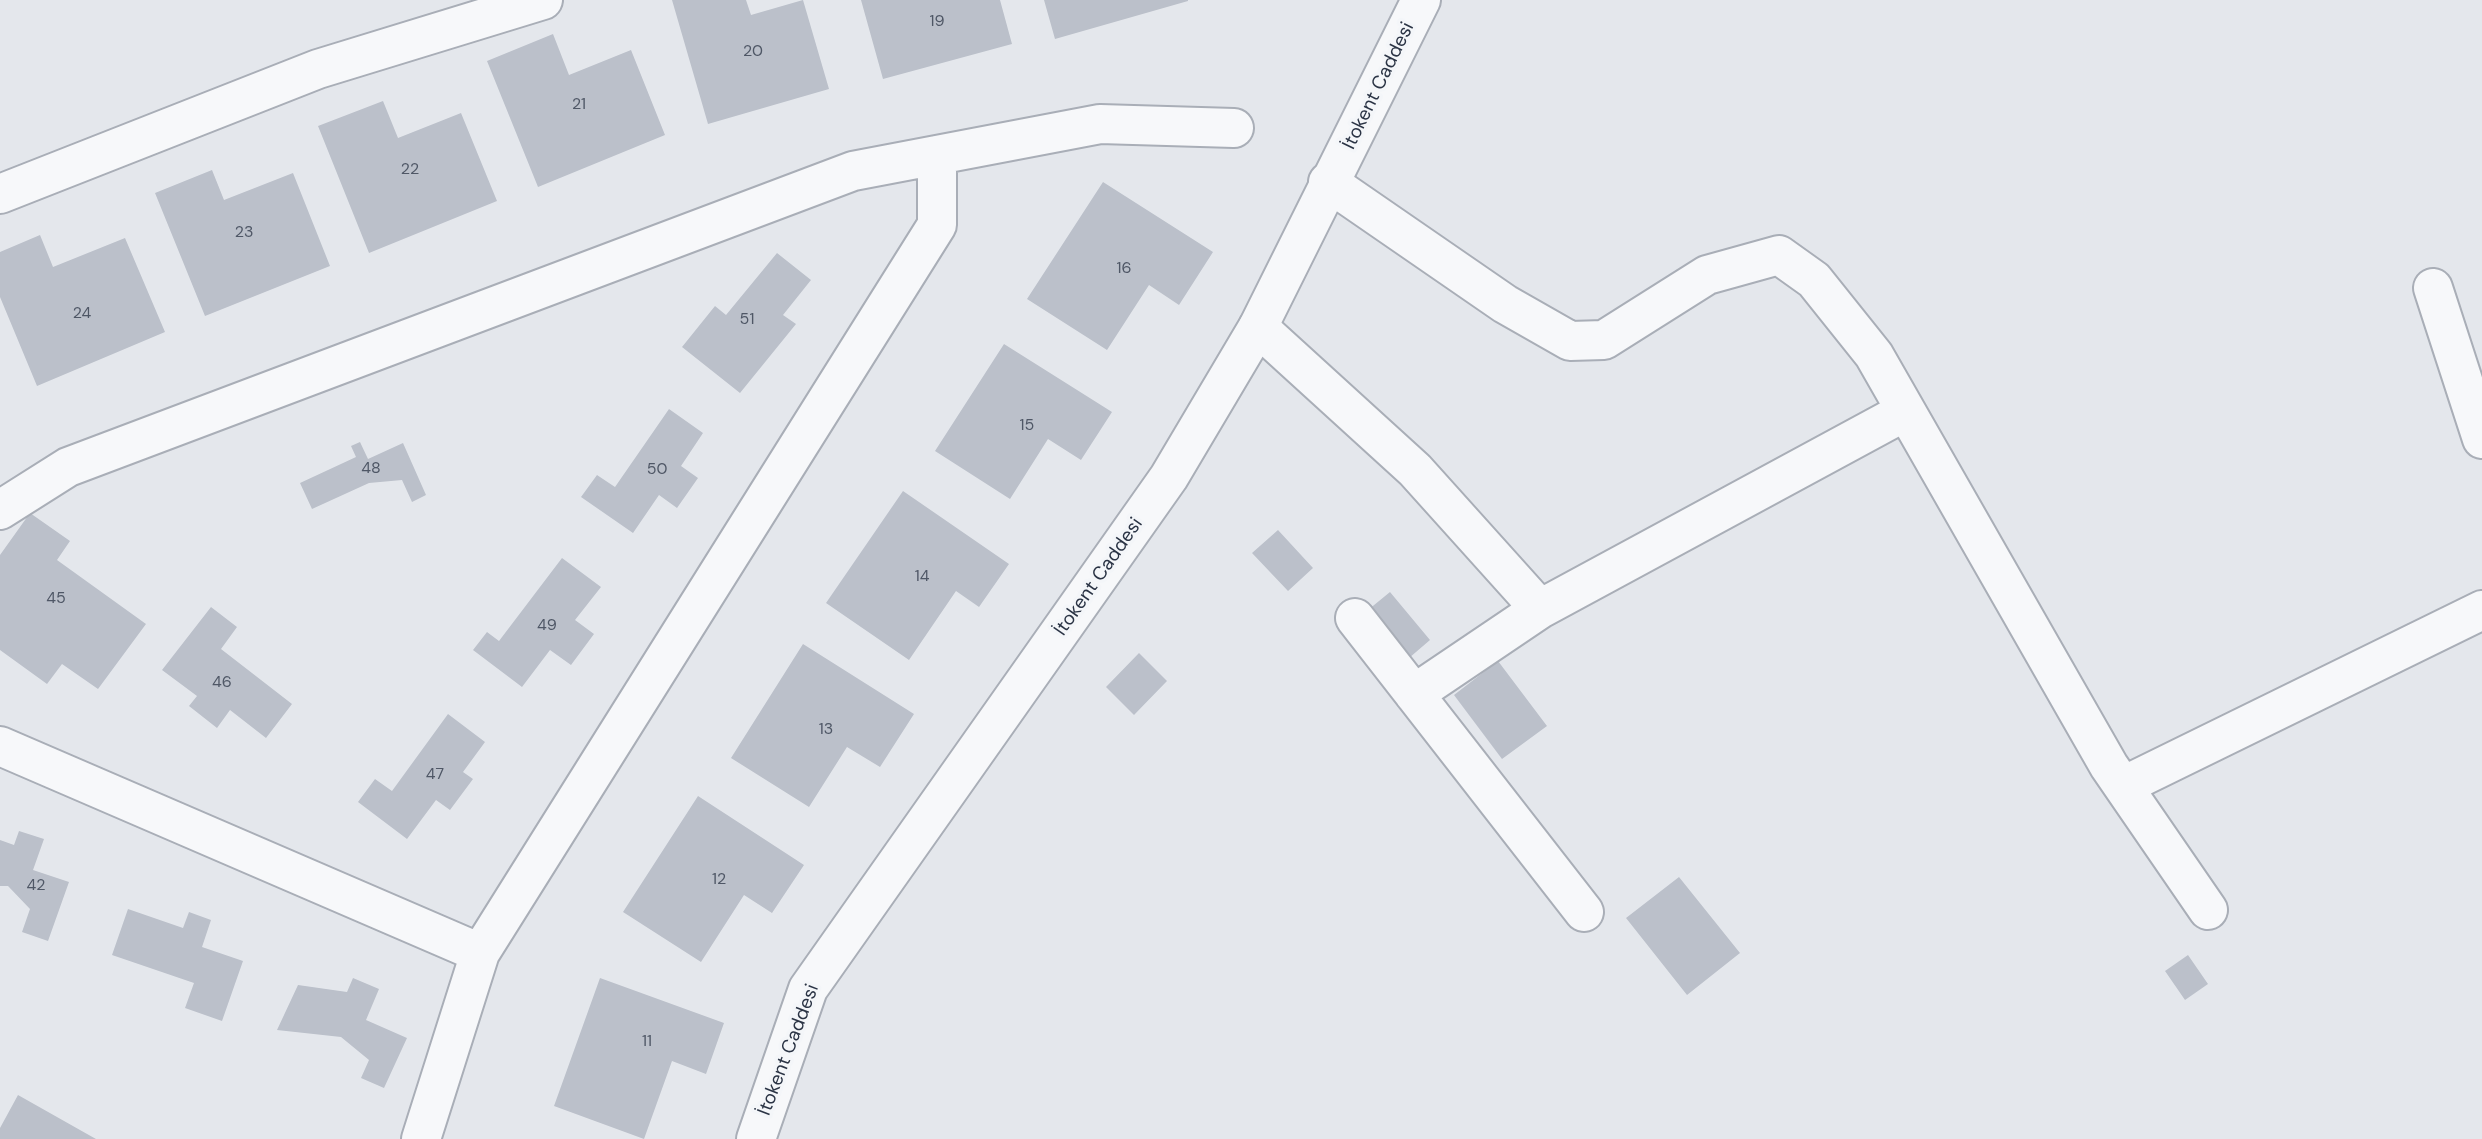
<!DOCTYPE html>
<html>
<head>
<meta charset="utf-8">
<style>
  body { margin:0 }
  canvas { display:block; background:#e4e7ec }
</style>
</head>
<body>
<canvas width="2482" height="1139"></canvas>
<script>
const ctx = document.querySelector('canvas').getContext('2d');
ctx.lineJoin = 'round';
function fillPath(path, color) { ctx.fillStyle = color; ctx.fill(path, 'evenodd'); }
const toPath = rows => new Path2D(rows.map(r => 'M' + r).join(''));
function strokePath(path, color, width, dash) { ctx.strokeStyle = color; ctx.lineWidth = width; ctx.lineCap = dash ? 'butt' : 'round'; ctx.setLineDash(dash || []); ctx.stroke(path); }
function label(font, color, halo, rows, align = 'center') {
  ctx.font = font + ' "DM Sans",sans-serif'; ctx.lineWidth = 7; ctx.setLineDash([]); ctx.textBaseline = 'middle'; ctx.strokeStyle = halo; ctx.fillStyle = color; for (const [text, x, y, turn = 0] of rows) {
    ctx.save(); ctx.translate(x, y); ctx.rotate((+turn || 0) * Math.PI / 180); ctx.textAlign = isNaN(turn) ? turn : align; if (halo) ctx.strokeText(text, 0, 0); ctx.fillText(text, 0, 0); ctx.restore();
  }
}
fillPath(toPath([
  [672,0,746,0,751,15,803,0,829,89,708,124],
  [861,0,1000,0,1012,44,883,79],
  [1044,0,1188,0,1188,1,1055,39],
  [553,34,569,75,631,50,665,135,538,187,487,61],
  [383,101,398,138,461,113,497,201,369,253,318,126],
  [212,170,224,200,293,173,330,266,205,316,155,193],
  [1103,182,1213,252,1179,305,1149,285,1107,350,1027,299],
  [40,235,53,267,125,238,165,332,37,386,0,297,0,252],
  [777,253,811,280,783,315,796,324,740,393,682,347,715,306,726,315],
  [1004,344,1112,412,1081,460,1048,439,1010,499,935,451],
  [669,409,703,433,681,466,698,478,677,508,659,495,633,533,581,497,597,475,615,487],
  [360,442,368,459,403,443,426,495,412,502,402,480,369,483,312,509,300,483,356,457,351,446],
  [903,491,1009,564,979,607,956,591,909,660,826,603],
  [30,513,70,541,57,560,146,624,98,689,62,664,47,684,0,650,0,555],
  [1278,530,1313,568,1288,591,1252,553],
  [562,558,601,587,575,620,594,634,571,665,550,650,522,687,473,650,487,632,499,641],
  [1390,592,1430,640,1409,658,1368,610],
  [211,607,237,627,221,649,292,704,266,738,230,710,217,728,189,706,197,696,162,670],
  [803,644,914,714,880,767,847,747,809,807,731,758],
  [1139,653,1167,681,1134,715,1106,687],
  [1498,661,1547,726,1502,759,1454,695],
  [448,714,485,742,463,772,473,779,450,810,436,800,407,839,358,802,375,779,392,791],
  [698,796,804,865,772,913,744,895,701,962,623,912],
  [19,831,44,839,33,870,69,882,48,941,22,932,30,909,8,886,0,886,0,840,14,845],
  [1679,877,1740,953,1687,995,1626,918],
  [128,909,183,928,189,912,211,920,202,947,243,961,222,1021,185,1008,194,983,112,955],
  [2188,955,2208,984,2185,1000,2165,971],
  [353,978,379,989,366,1020,407,1038,384,1088,361,1078,369,1060,341,1037,277,1030,298,985,347,992],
  [600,978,724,1023,706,1074,672,1061,644,1139,554,1106],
  [18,1095,80,1130,96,1139,0,1139,0,1128]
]), '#bbc0ca');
const minor = toPath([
  [1328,182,1505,304,1570,341,1604,340,1707,275,1779,255,1814,280,1874,355,2109,766,2208,910],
  [0,194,318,69,543,0],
  [2433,288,2482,439],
  [1258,327,1415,470,1540,609],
  [0,510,68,467,853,171,1100,124,1234,128],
  [1355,618,1584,912],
  [1414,694,1540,609,1906,411],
  [0,746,480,953],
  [2123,786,2482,610],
  [421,1139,480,953,937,225,937,155]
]);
const tertiary = toPath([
  [756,1139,808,989,1169,477,1258,327,1421,0]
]);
strokePath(minor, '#a9aeb7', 42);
strokePath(tertiary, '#a9aeb7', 42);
strokePath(minor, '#f7f8fa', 38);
strokePath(tertiary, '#f7f8fa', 38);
label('16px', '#4f5766', null, [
  ["19",937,22],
  ["20",753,52],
  ["21",579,105],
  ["22",410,170],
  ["23",244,233],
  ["16",1124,269],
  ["24",82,314],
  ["51",747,320],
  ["15",1027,426],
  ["48",371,469],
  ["50",657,470],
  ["14",922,577],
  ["45",56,599],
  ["49",547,626],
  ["46",222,683],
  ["13",826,730],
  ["47",435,775],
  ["12",719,880],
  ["42",36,886],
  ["11",647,1042]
]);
label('19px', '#2b3445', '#f4f6f9', [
  ["İtokent Caddesi",1379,86,-64],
  ["İtokent Caddesi",1099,577,-55],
  ["İtokent Caddesi",789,1050,-69]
]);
</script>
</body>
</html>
